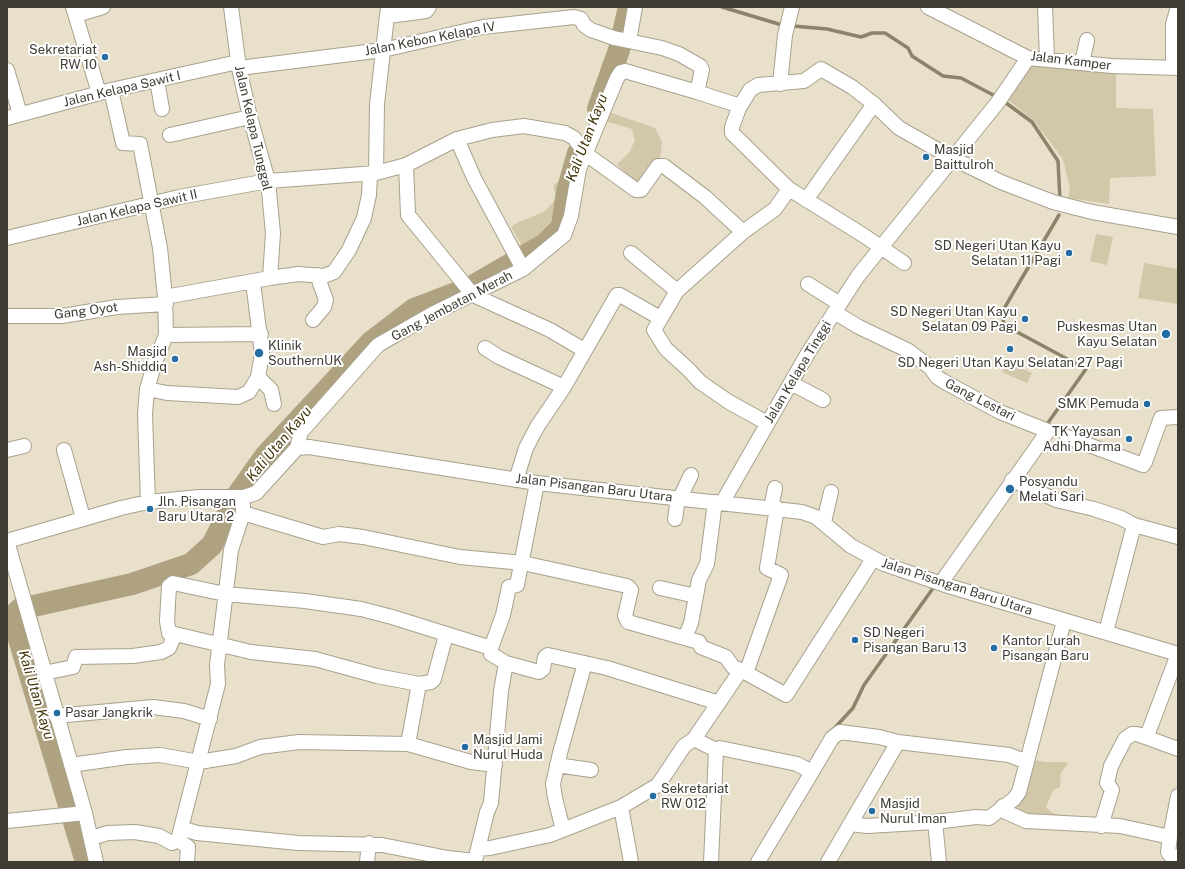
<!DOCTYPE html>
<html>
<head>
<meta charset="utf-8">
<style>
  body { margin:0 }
  #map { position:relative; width:1185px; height:869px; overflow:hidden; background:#e8e0cb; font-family:"Public Sans",sans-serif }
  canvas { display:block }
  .frame { position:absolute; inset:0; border:8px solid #3f3c34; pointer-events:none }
</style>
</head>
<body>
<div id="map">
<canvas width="1185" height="869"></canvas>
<div class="frame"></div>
</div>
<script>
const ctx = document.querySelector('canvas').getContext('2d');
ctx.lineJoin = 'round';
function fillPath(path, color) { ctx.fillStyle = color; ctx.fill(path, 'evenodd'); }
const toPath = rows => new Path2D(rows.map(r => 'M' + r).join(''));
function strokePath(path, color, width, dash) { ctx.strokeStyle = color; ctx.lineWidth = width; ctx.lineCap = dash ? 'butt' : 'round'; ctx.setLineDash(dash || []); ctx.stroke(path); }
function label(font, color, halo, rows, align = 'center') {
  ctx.font = font + ' "Public Sans",sans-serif'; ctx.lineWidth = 4; ctx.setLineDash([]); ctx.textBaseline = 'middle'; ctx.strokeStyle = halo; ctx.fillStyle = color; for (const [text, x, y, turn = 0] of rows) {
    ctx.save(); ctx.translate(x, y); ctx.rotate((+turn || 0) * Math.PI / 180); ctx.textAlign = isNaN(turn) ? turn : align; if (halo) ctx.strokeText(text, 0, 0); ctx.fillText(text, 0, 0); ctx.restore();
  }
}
fillPath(toPath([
  [1033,61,1116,69,1116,108,1153,109,1156,176,1110,178,1109,204,1068,198,1070,189,1063,159,1034,121,1007,99],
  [609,112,655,128,662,142,660,159,639,188,617,164,629,153,635,140,632,129,605,121],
  [568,179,563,202,557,213,550,235,519,257,516,251,521,244,511,227,519,222,544,212,554,201,556,195,553,186,560,180],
  [1096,234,1113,237,1107,265,1090,261],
  [1144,263,1178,269,1178,304,1138,298],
  [1007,362,1032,373,1027,383,1002,372],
  [1028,759,1045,762,1067,762,1067,765,1061,773,1060,787,1053,790,1046,807,1051,812,1063,817,1043,823,1012,808]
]), '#d2c7a8');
strokePath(toPath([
  [722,7,782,25],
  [793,26,827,29,861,37,872,33,885,33,908,48,912,56,943,76,961,78,997,97],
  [1002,100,1032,122,1058,161,1060,200],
  [1045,427,1086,369,1004,325,1002,312,1059,215],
  [831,732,853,708,864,685,936,584]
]), '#8d836a', 3.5);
strokePath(toPath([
  [598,109,619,50,629,7],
  [86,862,13,619,16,613,20,609,132,584,191,564,212,545,238,494,265,456,371,342,414,309,469,288,545,244,562,227,567,192,578,153]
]), '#aea281', 22);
const minor = toPath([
  [73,7,99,93],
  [231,7,239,68,250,117,268,181,273,233,270,278],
  [928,7,1028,58,1112,66,1178,68],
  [1045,7,1047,59],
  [76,15,103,7],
  [389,16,426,11,429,7],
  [629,41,635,7],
  [1082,63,1087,40],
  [239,68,383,50,483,27,574,17,581,19,584,25,591,30,614,38,662,48,679,54,700,66,702,70,697,92],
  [1173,68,1173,24,1178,7],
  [7,70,20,114],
  [157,80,162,109],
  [780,84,785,35,792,7],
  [111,90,123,143,140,144,160,248,165,297,166,335,155,362,147,389,145,414,148,502],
  [7,118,111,90,238,62],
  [170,135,250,117],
  [457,139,474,178,523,269],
  [406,165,408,215,473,295,550,330,584,350],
  [376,173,377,104,388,7],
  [806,200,874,104],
  [7,238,179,197,268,181,376,173,406,165,457,139,492,130,524,126,565,133,574,138,586,154,636,190,641,190,658,166,664,166,705,197,743,232],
  [631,253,677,291],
  [904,263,863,235,789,189,732,133,732,127,739,108,750,90,758,85,804,81,821,69,852,87,874,104,899,128,952,158,1001,182,1053,202,1092,212,1178,227],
  [808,284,840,304],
  [165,297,270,278,298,274,324,276,334,272,349,250,364,218,369,195,370,175],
  [834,312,859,327,907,350,930,367,937,377,943,381,1000,412,1048,431,941,583],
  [7,316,62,316,117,307,166,304],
  [313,320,324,307,326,300,317,275],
  [166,335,261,334],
  [485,348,499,357,564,387],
  [258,377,271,390,274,404],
  [791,383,823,400],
  [147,389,167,393,238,397,249,392,258,377,262,354,253,282],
  [767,423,729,402,700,382,689,370,666,349,654,330,677,291,743,232,775,209,789,189],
  [1067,437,1143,465,1145,462,1161,418,1178,417],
  [297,448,301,432,378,345,432,314,523,269,564,235,571,216,579,169,617,78,621,72,625,71,697,92,734,104,739,108],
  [7,450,24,446],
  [64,450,83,518],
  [516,480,526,448,537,427,564,387,617,295,620,295,660,318],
  [1012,480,1056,500,1094,509,1121,518,1134,525,1178,537],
  [680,498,691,475],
  [722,503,808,353,858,276,998,102,1028,58],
  [771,508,775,488],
  [243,513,323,537,339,534,363,537,460,557,523,563,627,586,631,590,625,616,628,622,699,642,701,647,726,657,733,667,741,670,694,739,684,746,658,785,621,807,550,835,490,848,478,849],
  [675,519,678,498],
  [824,522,831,492],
  [7,541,121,508,148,502,199,497,244,497,256,493,297,448,309,447,537,483,802,512,816,517,851,546,884,564,945,585,1178,654],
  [7,541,85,813,96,862],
  [660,588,696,596],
  [1106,632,1134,525],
  [175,634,169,633,167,621,169,586,173,583,225,594,305,601,361,609,392,617,491,648,491,654,506,663,539,672,543,669,545,657,548,655,607,668,719,703],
  [685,638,691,623,699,580,707,564,715,502],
  [491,648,503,615,509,587,517,585,537,483],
  [741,670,786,695,873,559],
  [44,673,73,667,76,657,133,656,161,652,169,648,175,634,251,652,315,659,377,676,419,684,408,744,471,762,495,765],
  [746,673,781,575,767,568,777,508],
  [419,684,431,682,434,679,446,635],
  [56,716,153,707,184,711,210,719],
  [1147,736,1178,654],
  [694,739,716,750],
  [71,765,127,757,160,755,199,762,236,756,260,747,299,742,408,744],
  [557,765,591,770],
  [812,772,832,738,840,732,879,737,898,742,1009,755,1027,762],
  [1003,806,1006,812,1026,821,1120,826,1170,837,1168,852,1170,855,1178,857],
  [621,807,631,862],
  [7,821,85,813],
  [935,822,939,862],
  [850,824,867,826,935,822,976,817,989,818,1014,799,1019,792,1064,621],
  [1101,826,1112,790,1107,783,1111,766,1125,739,1132,734,1137,734,1178,749],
  [181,828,197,833,298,843,382,845,448,858,475,861],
  [563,830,555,798,553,784,560,753,585,663],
  [1170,837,1178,796],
  [91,838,108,833,135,832,159,836,172,843,178,840,218,684,217,665,231,550,243,513,243,505],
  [178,840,188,847,187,862],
  [476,857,487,812,491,803,501,691,506,663],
  [367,862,369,843],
  [711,862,716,750,720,748,797,764,812,772,758,862],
  [828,862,898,742]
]);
strokePath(minor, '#a8a18d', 16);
strokePath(minor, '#fff', 14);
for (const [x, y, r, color] of [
  [105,57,4,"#256ca0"],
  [926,157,4,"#256ca0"],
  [1069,253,4,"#256ca0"],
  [1025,319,4,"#256ca0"],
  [1166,334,5,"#256ca0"],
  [1010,349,4,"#256ca0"],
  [259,353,5,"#256ca0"],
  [175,359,4,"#256ca0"],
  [1147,404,4,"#256ca0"],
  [1129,439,4,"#256ca0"],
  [1010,489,5,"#256ca0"],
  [150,509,4,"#256ca0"],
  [855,640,4,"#256ca0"],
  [994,648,4,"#256ca0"],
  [57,713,4,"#256ca0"],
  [465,747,4,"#256ca0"],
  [653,796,4,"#256ca0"],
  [872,811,4,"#256ca0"]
]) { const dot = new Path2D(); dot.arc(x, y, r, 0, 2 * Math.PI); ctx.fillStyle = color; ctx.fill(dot); strokePath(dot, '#fff', 1.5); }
label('13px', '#3f3c34', '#fff', [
  ["Jalan Kebon Kelapa IV",430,39,-11],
  ["Jalan Kamper",1071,61,7],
  ["Jalan Kelapa Sawit I",122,89,-13],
  ["Jalan Kelapa Tunggal",253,128,77],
  ["Jalan Kelapa Sawit II",137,208,-13],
  ["Gang Jembatan Merah",452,306,-28],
  ["Gang Oyot",86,311,-7],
  ["Jalan Kelapa Tinggi",798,372,-59],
  ["Gang Lestari",980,400,27],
  ["Jalan Pisangan Baru Utara",594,488,7],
  ["Jalan Pisangan Baru Utara",957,587,18]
]);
label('13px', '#3f3c34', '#fff', [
  ["Sekretariat",97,50,"right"],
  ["RW 10",97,65,"right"],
  ["Masjid",934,150],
  ["Baittulroh",934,165],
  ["SD Negeri Utan Kayu",1061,246,"right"],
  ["Selatan 11 Pagi",1061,261,"right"],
  ["SD Negeri Utan Kayu",1017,312,"right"],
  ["Selatan 09 Pagi",1017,327,"right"],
  ["Puskesmas Utan",1157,327,"right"],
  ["Kayu Selatan",1157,342,"right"],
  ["Klinik",268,346],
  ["SouthernUK",268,361],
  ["Masjid",167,352,"right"],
  ["Ash-Shiddiq",167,367,"right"],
  ["SD Negeri Utan Kayu Selatan 27 Pagi",1010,363,"center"],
  ["SMK Pemuda",1139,404,"right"],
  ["TK Yayasan",1121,432,"right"],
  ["Adhi Dharma",1121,447,"right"],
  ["Posyandu",1019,482],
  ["Melati Sari",1019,497],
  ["Jln. Pisangan",158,502],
  ["Baru Utara 2",158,517],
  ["SD Negeri",863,633],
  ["Pisangan Baru 13",863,648],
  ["Kantor Lurah",1002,641],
  ["Pisangan Baru",1002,656],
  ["Pasar Jangkrik",65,713],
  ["Masjid Jami",473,740],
  ["Nurul Huda",473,755],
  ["Sekretariat",661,789],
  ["RW 012",661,804],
  ["Masjid",880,804],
  ["Nurul Iman",880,819]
], 'left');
label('italic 14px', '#423407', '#fff', [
  ["Kali Utan Kayu",587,138,-69],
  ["Kali Utan Kayu",279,444,-50],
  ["Kali Utan Kayu",36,695,73]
]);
</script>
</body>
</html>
